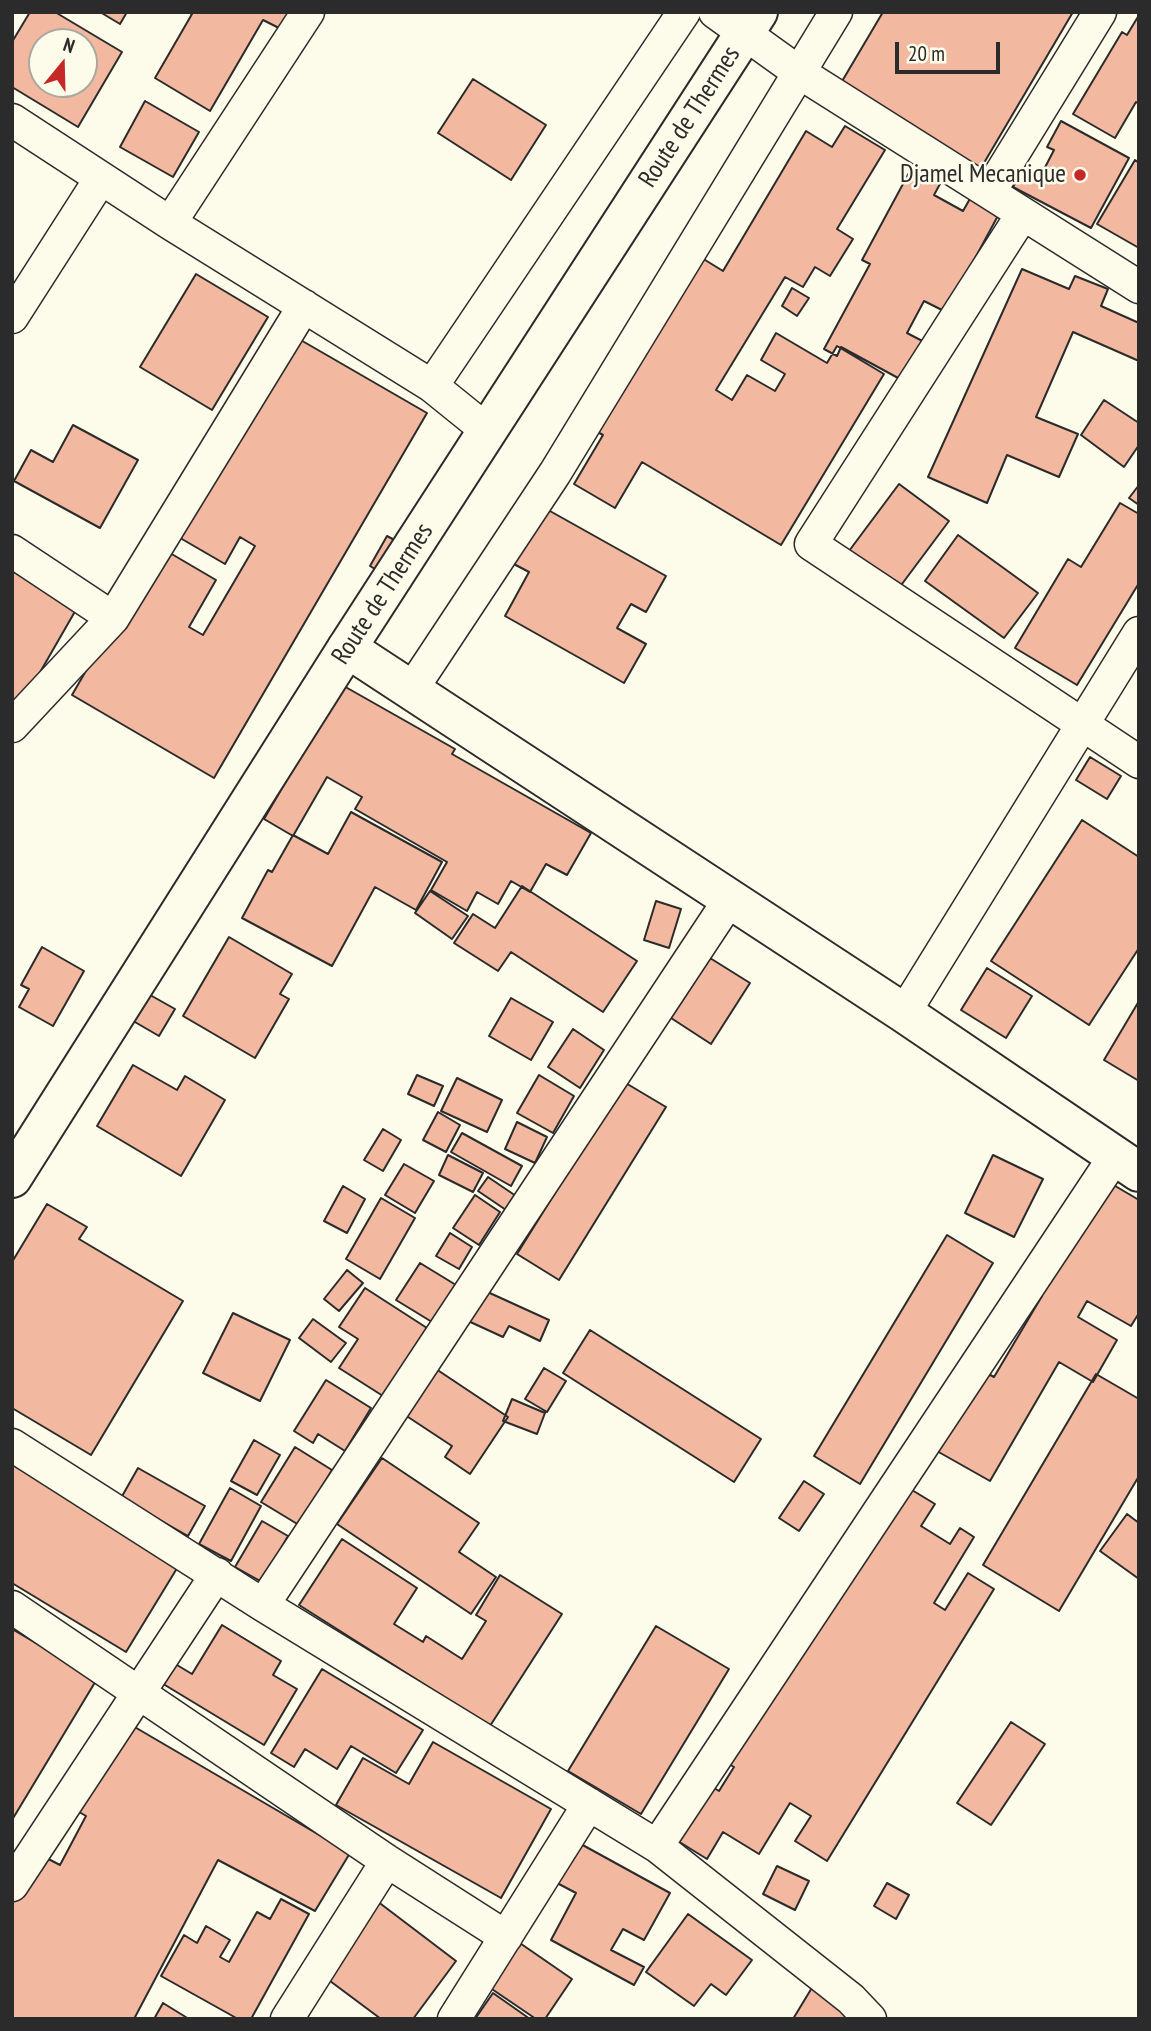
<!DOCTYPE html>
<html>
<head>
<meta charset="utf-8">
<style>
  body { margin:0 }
  #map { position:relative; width:1151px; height:2031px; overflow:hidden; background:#fdfbea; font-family:"PT Sans Narrow",sans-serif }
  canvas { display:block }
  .frame { position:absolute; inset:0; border:14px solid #2b2b2b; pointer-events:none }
  .north { position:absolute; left:28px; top:28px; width:70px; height:70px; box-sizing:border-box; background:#fdfbea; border:2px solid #a9a89e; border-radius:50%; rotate:19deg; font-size:19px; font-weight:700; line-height:28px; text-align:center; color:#2b2b2b }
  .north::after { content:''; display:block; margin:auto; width:24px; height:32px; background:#c62828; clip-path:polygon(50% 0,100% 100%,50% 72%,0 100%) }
  .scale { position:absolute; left:895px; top:42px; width:105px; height:32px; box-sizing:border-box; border:4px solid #2b2b2b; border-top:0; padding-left:9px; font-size:21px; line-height:24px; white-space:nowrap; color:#2b2b2b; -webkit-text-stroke:5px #fdfbea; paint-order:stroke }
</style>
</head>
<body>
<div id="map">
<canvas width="1151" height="2031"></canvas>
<div class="frame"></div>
<div class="north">N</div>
<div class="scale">20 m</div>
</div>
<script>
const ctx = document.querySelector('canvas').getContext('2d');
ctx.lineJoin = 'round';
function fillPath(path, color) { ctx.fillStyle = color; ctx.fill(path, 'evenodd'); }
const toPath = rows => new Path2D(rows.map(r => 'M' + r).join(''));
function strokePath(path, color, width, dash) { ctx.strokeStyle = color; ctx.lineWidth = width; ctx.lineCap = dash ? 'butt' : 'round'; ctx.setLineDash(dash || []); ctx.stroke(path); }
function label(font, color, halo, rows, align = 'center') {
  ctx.font = font + ' "PT Sans Narrow",sans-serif'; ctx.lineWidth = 5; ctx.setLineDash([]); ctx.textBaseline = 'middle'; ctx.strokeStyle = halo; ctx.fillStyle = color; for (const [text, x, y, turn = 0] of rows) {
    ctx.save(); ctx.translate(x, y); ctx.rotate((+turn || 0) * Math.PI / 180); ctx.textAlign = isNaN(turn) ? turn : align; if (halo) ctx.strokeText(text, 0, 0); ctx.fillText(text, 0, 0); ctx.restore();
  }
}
const building = toPath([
  [30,12,55,12,122,52,78,127,12,87,12,42,30,12],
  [42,42,84,42,84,84,42,84,42,42],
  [100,12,127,12,120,24,100,12],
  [188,12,291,12,281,29,263,20,210,111,155,78,192,14,188,12],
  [883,12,1073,12,981,168,838,88,883,12],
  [1139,15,1139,104,1136,102,1115,138,1073,114,1122,32,1127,35,1139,15],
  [473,79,546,125,511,180,438,133,473,79],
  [145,101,199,132,173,177,120,147,145,101],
  [1061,121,1129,158,1091,228,1013,187,1022,170,1039,179,1054,150,1047,147,1061,121],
  [845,126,885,150,837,229,853,239,830,276,815,267,803,287,785,277,716,390,732,400,747,375,775,391,785,374,761,360,776,333,827,363,837,346,884,374,781,545,642,462,615,508,574,484,603,435,592,429,697,255,723,271,806,131,832,147,845,126],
  [917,158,946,173,934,195,963,211,971,197,1000,212,946,312,924,301,907,333,932,346,911,385,841,347,837,356,824,349,870,264,862,260,917,158],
  [1135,160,1139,163,1139,248,1097,224,1135,160],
  [1022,269,1069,289,1075,276,1108,289,1101,306,1139,323,1139,361,1073,332,1036,417,1078,434,1059,477,1007,455,987,503,928,477,1022,269],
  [196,274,268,317,212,410,140,367,196,274],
  [792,288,809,298,797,316,782,306,792,288],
  [292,335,427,413,214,778,72,695,158,546,216,580,189,627,203,635,255,546,240,537,225,564,175,535,292,335],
  [1104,400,1139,423,1139,445,1124,467,1081,435,1104,400],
  [73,425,138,460,100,528,14,481,31,450,53,462,73,425],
  [899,484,949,521,899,588,849,551,899,484],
  [1139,485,1139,505,1129,498,1139,485],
  [1120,503,1139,514,1139,583,1077,685,1015,648,1068,559,1081,567,1120,503],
  [541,506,666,576,646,612,631,604,617,628,646,644,624,683,505,616,529,572,510,562,541,506],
  [958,535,1038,593,1004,638,925,581,958,535],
  [387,536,400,543,383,574,370,566,387,536],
  [12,571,77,608,12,721,12,571],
  [342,685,455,749,452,754,591,833,567,875,546,864,530,892,511,881,498,904,477,892,467,911,431,890,447,862,355,809,362,797,327,777,293,836,264,819,342,685],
  [1090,757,1121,776,1107,799,1076,780,1090,757],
  [351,812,442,862,416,910,375,887,332,966,242,918,268,870,272,872,293,835,328,854,351,812],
  [1082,820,1139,857,1139,948,1089,1025,991,961,1082,820],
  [522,886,637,961,603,1012,511,952,498,971,454,943,473,914,495,928,522,886],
  [430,891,468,916,452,939,415,913,430,891],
  [656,901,681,909,669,948,644,940,656,901],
  [229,937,292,974,280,994,289,999,255,1058,183,1016,229,937],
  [42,947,84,971,53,1026,19,1007,29,989,21,985,42,947],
  [710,958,750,983,711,1044,671,1018,710,958],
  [987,968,1032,996,1006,1038,961,1010,987,968],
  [143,991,175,1009,159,1036,128,1018,143,991],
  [511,998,553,1022,531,1060,489,1036,511,998],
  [1139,1001,1139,1081,1104,1060,1139,1001],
  [573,1029,604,1050,580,1088,548,1067,573,1029],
  [133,1065,177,1090,185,1076,225,1100,181,1176,97,1126,133,1065],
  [417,1075,443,1086,434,1106,408,1094,417,1075],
  [539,1075,574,1096,553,1133,517,1113,539,1075],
  [457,1078,502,1100,487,1132,441,1111,457,1078],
  [624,1082,666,1107,559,1280,517,1254,624,1082],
  [438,1112,460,1125,446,1152,423,1140,438,1112],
  [517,1122,547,1137,535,1163,505,1149,517,1122],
  [383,1129,401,1140,383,1171,364,1160,383,1129],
  [462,1133,522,1166,511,1186,451,1152,462,1133],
  [448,1155,483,1173,473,1192,439,1175,448,1155],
  [993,1155,1043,1179,1014,1237,965,1213,993,1155],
  [404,1164,434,1181,415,1213,385,1195,404,1164],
  [488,1177,516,1196,506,1210,478,1191,488,1177],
  [1105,1180,1139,1200,1139,1313,1131,1326,1087,1301,1078,1317,1117,1340,1093,1382,1059,1362,990,1481,928,1446,974,1366,994,1377,1042,1296,1030,1288,1105,1180],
  [343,1186,365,1199,347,1233,324,1221,343,1186],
  [475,1195,500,1212,479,1245,453,1228,475,1195],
  [381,1198,415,1218,380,1279,346,1259,381,1198],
  [47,1204,87,1227,79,1239,183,1301,91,1455,12,1408,12,1262,47,1204],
  [450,1233,472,1247,459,1269,436,1256,450,1233],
  [947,1235,993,1263,860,1484,814,1456,947,1235],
  [420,1263,456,1285,432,1322,396,1300,420,1263],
  [347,1270,363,1283,339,1311,324,1299,347,1270],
  [365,1288,427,1328,383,1396,339,1368,358,1339,339,1327,365,1288],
  [481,1289,549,1320,540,1341,509,1326,503,1337,466,1320,481,1289],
  [233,1313,290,1340,260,1401,203,1373,233,1313],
  [313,1319,346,1343,331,1362,299,1338,313,1319],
  [590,1330,761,1439,734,1482,563,1373,590,1330],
  [430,1365,508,1417,470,1474,445,1457,452,1446,399,1411,430,1365],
  [544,1368,566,1381,547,1412,525,1399,544,1368],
  [1096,1374,1139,1399,1139,1476,1059,1611,983,1565,1096,1374],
  [326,1380,371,1408,345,1451,318,1434,313,1443,294,1431,326,1380],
  [512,1399,545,1413,537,1434,503,1421,512,1399],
  [254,1440,280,1455,257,1495,231,1481,254,1440],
  [295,1447,332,1470,299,1525,261,1502,295,1447],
  [382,1458,479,1523,459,1552,496,1577,471,1614,337,1524,382,1458],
  [12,1464,179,1565,126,1652,12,1583,12,1464],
  [138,1468,205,1506,188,1536,121,1498,138,1468],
  [804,1481,824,1494,799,1531,779,1518,804,1481],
  [907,1487,935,1504,921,1526,950,1544,960,1528,974,1537,934,1603,945,1610,968,1573,994,1589,827,1861,795,1841,811,1816,790,1803,759,1854,723,1832,707,1859,673,1838,706,1783,719,1791,734,1767,722,1760,907,1487],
  [230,1488,261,1506,231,1561,199,1544,230,1488],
  [1127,1514,1139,1523,1139,1579,1100,1551,1127,1514],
  [262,1521,288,1536,262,1582,235,1567,262,1521],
  [342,1539,417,1588,394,1624,423,1642,426,1636,462,1659,486,1621,476,1615,500,1575,562,1614,490,1726,299,1605,342,1539],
  [222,1625,281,1661,273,1675,297,1689,264,1745,155,1679,167,1659,192,1674,222,1625],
  [656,1626,729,1669,641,1814,568,1771,656,1626],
  [12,1629,97,1679,12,1820,12,1629],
  [322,1669,423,1730,396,1773,351,1746,337,1769,305,1749,294,1767,271,1753,322,1669],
  [121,1719,350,1853,315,1911,218,1860,134,2019,12,2019,12,1891,33,1851,60,1865,86,1816,74,1809,121,1719],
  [1011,1722,1045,1744,991,1825,957,1803,1011,1722],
  [433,1742,551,1809,501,1898,336,1805,363,1758,409,1784,433,1742],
  [579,1843,670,1893,644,1940,623,1929,611,1950,644,1967,634,1985,551,1940,576,1893,557,1883,579,1843],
  [777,1866,809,1881,795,1910,763,1894,777,1866],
  [887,1883,909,1895,896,1919,874,1906,887,1883],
  [281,1899,309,1914,251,2019,238,2019,161,1976,184,1935,197,1943,206,1926,230,1940,220,1957,229,1962,257,1912,270,1919,281,1899],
  [377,1901,456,1961,413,2019,381,2019,322,1975,377,1901],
  [688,1914,752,1960,726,1995,711,1984,694,2006,646,1972,688,1914],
  [514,1939,572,1979,545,2019,536,2019,483,1983,514,1939],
  [813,1986,865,2019,793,2019,813,1986],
  [493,1993,530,2019,475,2019,493,1993],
  [163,2003,189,2019,154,2019,163,2003]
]);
fillPath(building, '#f2b8a0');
strokePath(building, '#2b2b2b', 2);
const minor = toPath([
  [715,12,797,71,1139,287],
  [12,120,170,223,432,386,489,432],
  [990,191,1100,12],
  [1022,215,811,544,1139,762],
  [170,223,308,12],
  [12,317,101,178],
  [432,386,684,12],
  [12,551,113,618],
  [410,692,555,473,836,12],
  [12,726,113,618,304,306],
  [904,1013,1139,633],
  [12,1445,263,1605,657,1846,851,1999,870,2019],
  [263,1605,730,899],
  [12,1607,387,1861,506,1937],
  [657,1846,1115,1156],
  [12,1885,217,1574],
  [287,2019,387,1861],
  [454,2019,589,1804]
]);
const secondary = toPath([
  [347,648,904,1013,1139,1172]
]);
const primary = toPath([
  [12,1178,347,648,758,12]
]);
strokePath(minor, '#2b2b2b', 35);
strokePath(secondary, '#2b2b2b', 42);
strokePath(primary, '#2b2b2b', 42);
strokePath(minor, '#fdfbea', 32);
strokePath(secondary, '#fdfbea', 38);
strokePath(primary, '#fdfbea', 38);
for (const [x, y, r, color] of [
  [1080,175,7,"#c62828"]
]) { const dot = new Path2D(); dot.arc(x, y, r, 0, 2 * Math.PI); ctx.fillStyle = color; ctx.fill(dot); strokePath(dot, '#fdfbea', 2.5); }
label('26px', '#2b2b2b', '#fdfbea', [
  ["Route de Thermes",690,117,-57],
  ["Route de Thermes",383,594,-57]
]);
label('26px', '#2b2b2b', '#fdfbea', [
  ["Djamel Mecanique",1066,175]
], 'right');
</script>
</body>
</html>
